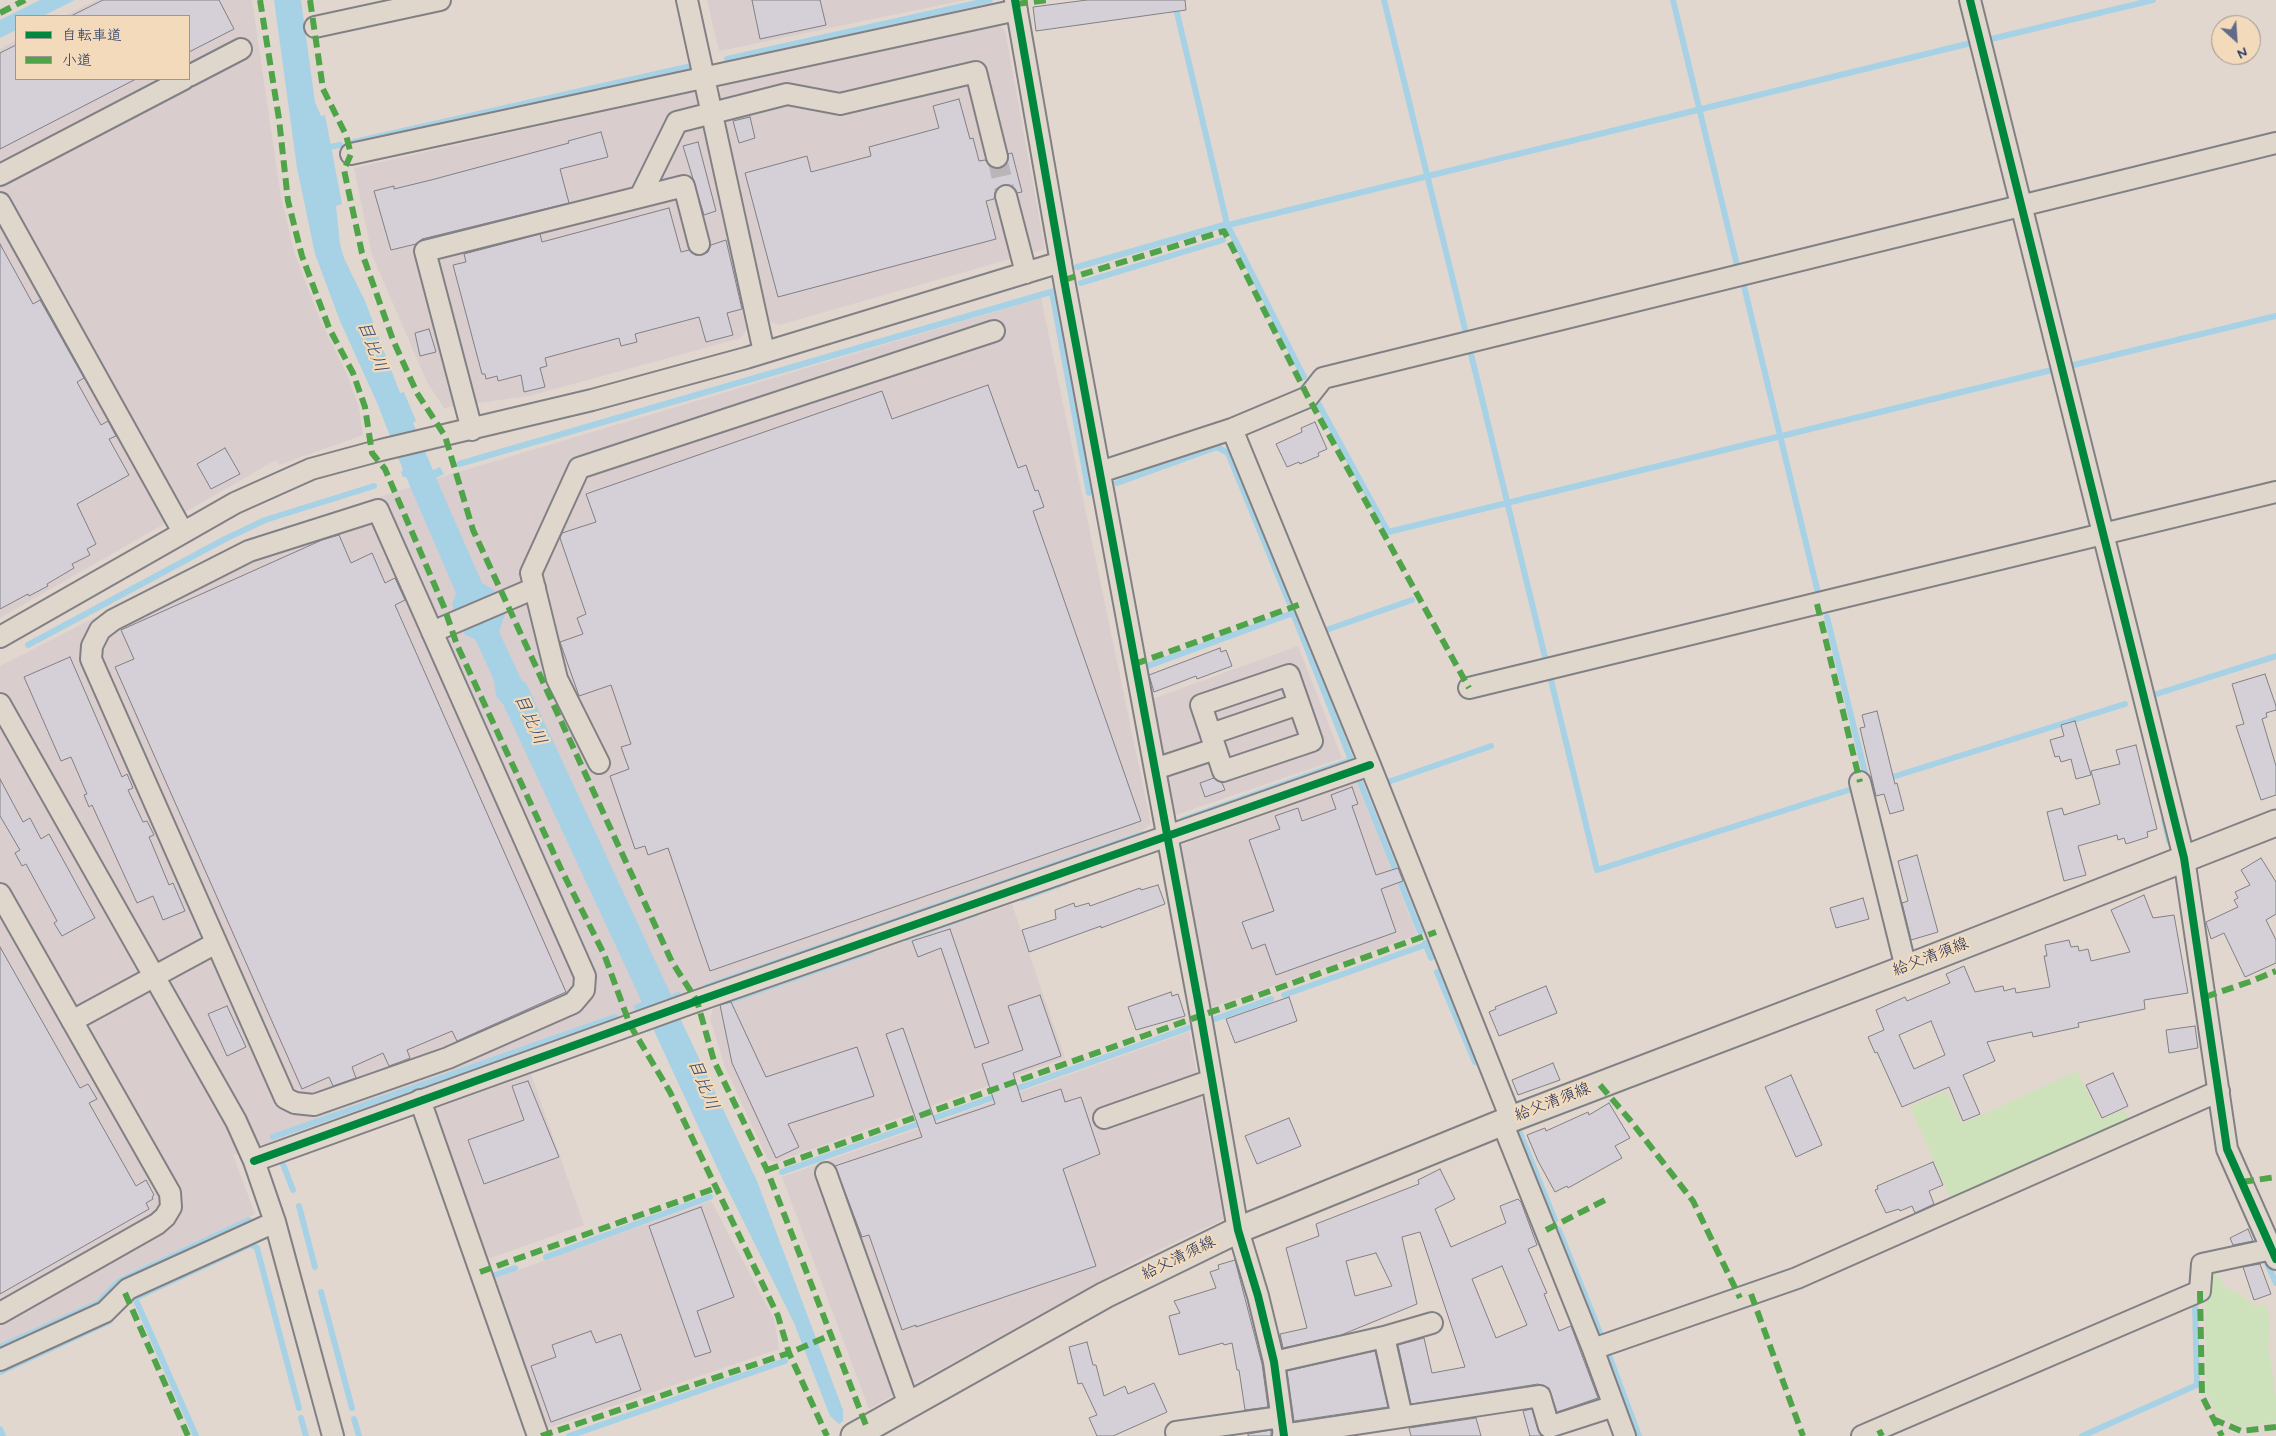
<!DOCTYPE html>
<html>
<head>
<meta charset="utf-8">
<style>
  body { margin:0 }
  #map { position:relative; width:2276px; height:1436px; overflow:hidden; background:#e2d7cf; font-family:Mynerve,"Klee One",sans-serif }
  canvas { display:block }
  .legend { position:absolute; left:15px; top:15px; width:175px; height:65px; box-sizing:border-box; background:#f2daba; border:1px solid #9c9695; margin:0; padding:6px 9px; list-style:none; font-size:15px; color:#1b2f5e }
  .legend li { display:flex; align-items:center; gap:10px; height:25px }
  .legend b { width:25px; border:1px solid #9c9695 }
  .north { position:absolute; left:2211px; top:15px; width:50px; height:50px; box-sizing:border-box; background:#f2daba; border:1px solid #9c9695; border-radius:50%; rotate:154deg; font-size:14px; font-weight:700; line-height:20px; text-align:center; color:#1b2f5e }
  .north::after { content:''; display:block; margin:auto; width:18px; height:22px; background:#616a86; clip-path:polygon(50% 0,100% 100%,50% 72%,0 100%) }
</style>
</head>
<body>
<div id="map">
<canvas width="2276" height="1436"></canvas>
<ul class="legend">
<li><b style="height:6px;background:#00873e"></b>自転車道</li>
<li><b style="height:6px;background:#4fa44a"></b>小道</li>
</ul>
<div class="north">N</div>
</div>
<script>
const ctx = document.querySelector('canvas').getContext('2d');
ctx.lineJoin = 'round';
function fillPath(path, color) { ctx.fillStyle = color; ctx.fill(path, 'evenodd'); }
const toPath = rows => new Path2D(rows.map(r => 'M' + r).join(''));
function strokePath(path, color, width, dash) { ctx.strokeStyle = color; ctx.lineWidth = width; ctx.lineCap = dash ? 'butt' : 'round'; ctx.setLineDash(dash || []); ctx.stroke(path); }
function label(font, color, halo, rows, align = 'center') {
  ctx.font = font + ' Mynerve,"Klee One",sans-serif'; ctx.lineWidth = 4.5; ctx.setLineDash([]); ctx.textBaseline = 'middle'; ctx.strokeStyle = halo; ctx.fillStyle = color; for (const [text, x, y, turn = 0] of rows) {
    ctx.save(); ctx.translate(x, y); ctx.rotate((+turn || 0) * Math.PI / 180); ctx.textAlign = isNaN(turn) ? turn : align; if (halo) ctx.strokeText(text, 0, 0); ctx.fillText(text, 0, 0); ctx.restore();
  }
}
fillPath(toPath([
  [97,0,252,0,281,197,295,255,321,322,347,374,359,407,363,435,279,465,276,460,0,618,0,49,16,40,16,79,189,79,189,16,64,16],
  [707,0,965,0,719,51],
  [994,21,1005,30,1045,249,779,325,768,321,719,93,725,82],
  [696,91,749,326,741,338,529,396,444,408,427,382,372,255,354,168],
  [1041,298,1151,824,1143,830,233,1155,255,1214,117,1278,98,1300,0,1344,0,666,251,538,452,474],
  [1298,646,1342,758,1173,816,1152,699],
  [1357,782,1417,935,1210,1008,1181,845],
  [1012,904,1065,1058,776,1162,768,1160,725,1067,710,1019,713,1009],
  [1189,1032,1224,1219,1136,1261,869,1409,782,1177],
  [531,1074,584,1225,485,1260,432,1110],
  [711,1201,774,1319,779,1349,545,1429,493,1279]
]), '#d9cdce');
fillPath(toPath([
  [2077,1071,2101,1120,2123,1110,2128,1116,2130,1123,1953,1203,1910,1107,1946,1091,1962,1124],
  [2215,1272,2226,1288,2238,1293,2254,1305,2266,1305,2270,1322,2268,1346,2276,1400,2276,1422,2243,1427,2218,1416,2206,1390,2205,1277]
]), '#cde1ba');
fillPath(toPath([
  [40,0,75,0,43,16,16,16,16,30,0,38,0,20],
  [274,0,301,0,315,102,321,116,325,115,342,204,336,206,340,244,344,258,365,301,400,393,404,392,416,421,413,423,433,470,440,467,444,474,436,478,482,583,494,590,505,614,499,632,522,681,526,683,671,995,679,991,682,997,672,1001,757,1181,843,1410,843,1421,839,1424,830,1416,794,1323,722,1178,644,1009,636,1012,633,1006,642,1002,503,704,496,696,494,680,475,639,465,635,452,605,456,593,406,477,403,477,402,475,401,472,403,470,378,405,340,321,315,254,297,168]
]), '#a7d2e5');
strokePath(toPath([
  [1174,0,1227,224,1304,377],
  [1384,0,1466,333],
  [1673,0,1737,265],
  [1987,40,2153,0],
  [727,59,990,0],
  [354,142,687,67],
  [325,148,340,145],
  [1228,225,1975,42],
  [1077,267,1227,224],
  [1743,282,1818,593],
  [1081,283,1223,240],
  [1052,292,1089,493],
  [1470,350,1546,661],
  [2069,366,2276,316],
  [1318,403,1388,532,2056,369],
  [459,464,1054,291],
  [1117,483,1217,447,1228,453,1289,602],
  [1827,617,1867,781],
  [1326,630,1412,600],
  [28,645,225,539,265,520,374,486],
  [1148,666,1293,613,1351,760,1182,820],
  [1550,676,1597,870,1855,788],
  [2150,696,2276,656],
  [1358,777,1420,932],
  [1388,782,1491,746],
  [1867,785,2125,704],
  [2164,820,2169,841],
  [1023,898,1066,882],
  [907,938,977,913],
  [1425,943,1431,958],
  [1437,972,1475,1062],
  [706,987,1142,834],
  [1284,995,1425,945],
  [726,1002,871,951],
  [1215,1019,1271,999],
  [1010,1091,1188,1028],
  [1520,1133,1555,1220],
  [273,1137,615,1017],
  [283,1164,293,1190],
  [782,1172,1000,1095],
  [299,1206,315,1267],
  [1559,1230,1603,1340],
  [546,1257,710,1197],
  [2265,1259,2276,1283],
  [495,1275,515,1268],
  [321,1292,352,1408],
  [0,1347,98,1303,119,1281,249,1220],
  [1607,1350,1639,1436],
  [0,1372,110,1321],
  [301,1418,306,1436],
  [354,1419,359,1436],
  [0,1429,3,1436],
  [196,1436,135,1298,251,1244,257,1248,299,1408],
  [569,1436,785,1361],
  [2082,1436,2197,1385,2195,1304]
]), '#a7d2e5', 6);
const building = toPath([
  [103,0,219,0,234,29,189,52,189,16,71,16,103,0],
  [752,0,820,0,826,25,760,39,752,0],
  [1087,0,1185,0,1186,10,1036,31,1033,7,1087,0],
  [16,45,16,79,136,79,0,149,0,53,16,45],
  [959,99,970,139,973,138,979,161,985,160,993,168,1000,168,1006,165,1008,160,1008,154,1012,153,1022,192,1017,193,1010,185,1003,185,995,192,994,199,986,201,996,239,778,297,745,173,807,156,811,172,871,156,869,147,939,128,933,106,959,99],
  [750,117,755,138,739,143,733,121,750,117],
  [601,132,608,157,560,169,569,203,422,239,416,244,391,250,374,191,394,186,394,189,431,180,569,143,568,141,601,132],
  [698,142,716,211,704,215,683,146,698,142],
  [669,208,681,252,689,250,695,255,702,255,708,252,711,245,726,240,742,309,727,313,733,335,706,342,699,317,635,334,637,342,621,346,619,338,545,358,547,366,540,368,545,387,524,392,521,375,498,381,497,376,486,379,485,374,482,374,453,265,466,262,464,254,540,234,542,242,669,208],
  [0,244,33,304,40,300,84,378,77,382,101,425,108,421,116,436,109,439,129,475,77,504,96,544,87,549,90,555,72,564,74,568,47,584,48,586,29,596,28,594,0,609,0,244],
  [429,329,436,352,420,356,415,333,429,329],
  [988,385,1018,468,1026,465,1035,491,1038,490,1044,507,1033,511,1141,821,710,971,668,848,648,855,645,846,635,849,610,776,629,769,621,747,631,744,611,685,579,696,560,642,583,634,577,618,586,614,560,538,562,533,596,522,586,494,882,391,892,419,988,385],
  [1315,422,1327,449,1318,453,1319,456,1300,464,1299,462,1287,467,1276,444,1302,432,1301,428,1315,422],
  [225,448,240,474,211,489,197,464,225,448],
  [339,535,351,563,372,553,385,583,395,578,405,600,395,605,566,992,457,1041,452,1031,407,1050,410,1058,400,1062,389,1066,383,1053,352,1067,356,1078,333,1086,329,1077,302,1089,115,667,134,659,121,630,322,540,339,535],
  [1220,648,1221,652,1226,650,1232,666,1197,679,1196,676,1154,692,1149,675,1220,648],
  [70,657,122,777,127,774,133,788,128,790,143,822,147,821,154,835,149,837,169,885,173,883,185,911,163,920,153,896,137,903,92,805,89,807,84,795,87,794,71,757,61,761,24,677,70,657],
  [2265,674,2276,706,2276,710,2266,713,2267,717,2262,719,2276,766,2276,795,2261,800,2236,726,2244,724,2232,684,2265,674],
  [1877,711,1895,784,1897,783,1904,810,1890,814,1884,794,1876,796,1860,728,1865,727,1862,715,1877,711],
  [2075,721,2091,775,2076,779,2071,759,2061,762,2059,756,2055,757,2050,740,2064,736,2061,725,2075,721],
  [2136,745,2157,829,2147,832,2148,837,2126,844,2124,838,2118,840,2117,835,2078,846,2086,875,2064,881,2047,812,2062,808,2064,815,2100,804,2091,771,2120,764,2116,750,2136,745],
  [1214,778,1222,783,1225,790,1205,797,1200,783,1214,778],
  [0,779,23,822,30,818,41,839,49,834,95,918,62,936,54,923,57,921,26,864,22,866,15,853,20,850,0,816,0,779],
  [1352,787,1358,804,1352,806,1376,875,1398,868,1403,881,1381,889,1396,932,1276,975,1265,944,1252,949,1242,922,1274,911,1249,840,1280,829,1275,816,1298,808,1302,821,1336,809,1331,795,1352,787],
  [1917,855,1938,932,1911,940,1902,903,1908,901,1898,861,1917,855],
  [2261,858,2276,882,2276,914,2266,920,2276,940,2276,963,2245,977,2224,933,2211,939,2206,922,2238,907,2234,900,2238,898,2235,892,2250,885,2241,870,2261,858],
  [1158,885,1165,904,1101,928,1101,926,1029,952,1022,930,1056,919,1055,910,1074,903,1075,907,1089,903,1090,906,1140,888,1141,890,1158,885],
  [2144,895,2153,918,2174,915,2188,993,2144,1000,2145,1009,2078,1023,2079,1027,2033,1037,2032,1032,1987,1042,1995,1061,1963,1075,1980,1114,1963,1121,1949,1087,1902,1107,1877,1052,1875,1053,1868,1037,1884,1030,1876,1010,1905,997,1907,1001,1950,983,1946,974,1964,966,1975,992,2003,986,2004,991,2015,988,2016,993,2050,987,2044,956,2047,956,2045,945,2069,940,2071,947,2078,946,2079,951,2088,949,2091,961,2130,952,2111,910,2144,895],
  [1931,1021,1945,1055,1914,1069,1899,1035,1931,1021],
  [1863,898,1869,919,1836,928,1830,908,1863,898],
  [950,929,989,1043,975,1048,941,948,918,957,912,941,950,929],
  [0,947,80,1088,88,1084,97,1099,89,1103,136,1186,146,1180,154,1195,152,1197,153,1199,146,1203,149,1209,0,1294,0,947],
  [1546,986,1557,1013,1499,1036,1489,1012,1496,1009,1495,1007,1546,986],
  [1171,992,1172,996,1178,994,1185,1016,1136,1030,1128,1007,1171,992],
  [1040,995,1061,1056,1013,1073,1022,1102,1061,1089,1065,1102,1081,1097,1100,1154,1063,1169,1096,1266,916,1327,916,1325,902,1330,869,1235,862,1237,835,1166,922,1137,886,1034,903,1028,936,1124,995,1104,982,1064,1023,1050,1008,1006,1040,995],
  [1289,997,1297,1021,1235,1043,1226,1019,1289,997],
  [731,1002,766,1077,857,1047,874,1096,788,1124,799,1147,776,1158,732,1063,720,1005,731,1002],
  [227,1006,246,1047,227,1056,208,1014,227,1006],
  [2195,1026,2198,1048,2169,1053,2166,1030,2195,1026],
  [1553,1063,1560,1080,1518,1095,1512,1080,1553,1063],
  [2113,1073,2128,1106,2102,1118,2086,1085,2113,1073],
  [1791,1075,1822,1145,1796,1157,1765,1087,1791,1075],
  [528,1081,559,1157,484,1184,468,1140,524,1120,512,1086,528,1081],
  [1609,1103,1630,1138,1615,1146,1622,1158,1568,1188,1567,1186,1555,1192,1538,1161,1527,1135,1545,1128,1546,1131,1588,1112,1589,1115,1609,1103],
  [1289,1118,1301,1146,1257,1164,1245,1136,1289,1118],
  [1933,1162,1943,1185,1929,1191,1934,1204,1915,1213,1912,1206,1900,1211,1899,1209,1886,1213,1875,1190,1878,1189,1877,1186,1933,1162],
  [1440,1169,1455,1199,1435,1209,1451,1247,1506,1223,1500,1206,1518,1199,1521,1202,1537,1245,1528,1249,1547,1293,1544,1294,1559,1331,1571,1326,1598,1398,1557,1412,1549,1388,1538,1384,1411,1404,1398,1345,1424,1338,1432,1373,1465,1367,1420,1232,1402,1237,1417,1304,1341,1335,1283,1348,1280,1334,1307,1328,1286,1248,1319,1236,1316,1224,1419,1184,1418,1180,1440,1169],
  [1376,1253,1392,1286,1355,1296,1346,1261,1376,1253],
  [1502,1266,1527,1325,1496,1338,1472,1279,1502,1266],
  [701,1207,734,1297,697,1311,711,1352,695,1357,649,1226,701,1207],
  [2248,1229,2253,1241,2233,1245,2230,1238,2248,1229],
  [1235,1260,1262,1364,1268,1407,1245,1410,1239,1370,1237,1370,1232,1343,1224,1345,1223,1343,1179,1355,1169,1316,1180,1313,1174,1301,1216,1288,1210,1272,1219,1269,1218,1265,1235,1260],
  [2260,1264,2271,1294,2254,1300,2243,1267,2260,1264],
  [591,1331,596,1343,621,1334,641,1390,551,1422,531,1366,556,1357,552,1345,591,1331],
  [1087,1342,1093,1365,1096,1365,1104,1396,1125,1386,1128,1394,1154,1383,1167,1412,1113,1436,1097,1436,1089,1418,1097,1415,1082,1383,1078,1384,1069,1347,1087,1342],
  [1375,1351,1388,1407,1294,1421,1287,1371,1375,1351],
  [1532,1409,1538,1430,1541,1436,1530,1436,1523,1411,1532,1409],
  [1476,1418,1481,1436,1411,1436,1409,1428,1476,1418],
  [1271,1430,1271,1436,1248,1436,1248,1434,1271,1430]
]);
fillPath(building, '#d5d0d8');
strokePath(building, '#818085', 1);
strokePath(toPath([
  [997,157,1006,196]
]), '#bab5b8', 20, [20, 10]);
const minor = toPath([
  [687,0,764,352],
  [1015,0,1064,280,1201,1017,1238,1230,1258,1296,1274,1362,1284,1436],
  [1970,0,2184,858,2227,1149,2276,1259],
  [315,27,440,0],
  [189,76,241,49],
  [351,154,1017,10],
  [0,175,184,79],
  [1006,196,1026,273],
  [640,197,677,122,787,94,840,104,976,72,997,157],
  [0,203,183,532],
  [1232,429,1370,765,1511,1119],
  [472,430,425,251,684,186,699,244],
  [1100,472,1232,429,1308,397,1323,378,2276,143],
  [378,510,585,976,584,990,573,1003,448,1058,314,1105,295,1103,285,1098,91,659,92,646,100,630,113,620,249,551,378,510],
  [432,632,535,588],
  [0,637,235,503,311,469,381,450,592,400,746,358,1061,262],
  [1289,675,1312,741,1223,771,1201,705,1289,675],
  [1469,688,2276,492],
  [0,704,236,1121,254,1161,275,1222,333,1436],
  [1211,734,1299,704],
  [599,763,557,679,531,573,579,468,994,331],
  [1155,769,1215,749],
  [1860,782,1906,968],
  [0,894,170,1193,171,1207,165,1217,157,1224,0,1313],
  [72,1021,216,943],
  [420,1100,538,1436],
  [1104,1118,1212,1080],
  [1502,1122,1593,1349,1625,1436],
  [254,1161,697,1001,1370,765],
  [826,1173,909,1405],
  [1384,1337,1432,1323],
  [1593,1349,1797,1278,2219,1091],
  [0,1360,105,1312,128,1289,275,1222],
  [1274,1362,1384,1337,1402,1417],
  [1176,1432,1281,1417],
  [1283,1435,1540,1396,1549,1427,1614,1406],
  [1862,1436,2200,1291,2202,1264,2272,1249]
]);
const major = toPath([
  [854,1436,1105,1295,1238,1230,1511,1119,1906,968,2276,823]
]);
strokePath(minor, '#818085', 24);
strokePath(major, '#818085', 29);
strokePath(minor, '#e0d7cc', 20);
strokePath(major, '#e0d7cc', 25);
strokePath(toPath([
  [260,0,279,119,288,201,302,256,329,328,353,373,365,407,372,453,385,469,444,607,457,645,561,869,604,954,630,1025,670,1092,778,1316,789,1353,827,1436],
  [310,0,323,89,346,135,351,154,344,170,362,253,393,340,417,393,445,436,473,530,672,962,697,1001,714,1061,767,1170,867,1428],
  [1016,4,1047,0],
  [0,13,25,0],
  [1064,280,1224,231,1308,397,1469,688],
  [1817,604,1860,782],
  [1135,664,1304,603],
  [2205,997,2249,982,2276,971],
  [1600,1085,1630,1120,1693,1201,1740,1298],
  [767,1170,1436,932],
  [2242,1182,2276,1177],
  [1546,1230,1609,1198],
  [480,1272,716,1188],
  [2200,1291,2202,1396,2222,1436],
  [125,1293,188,1436],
  [1751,1294,1803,1436],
  [2213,1419,2241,1431,2276,1427],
  [1879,1430,1882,1436],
  [541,1436,789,1353,831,1335]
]), '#4fa44a', 6, [12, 6]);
strokePath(toPath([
  [1015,0,1064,280,1201,1017,1238,1230,1258,1296,1274,1362,1284,1436],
  [1970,0,2184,858,2227,1149,2276,1259],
  [254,1161,697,1001,1370,765]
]), '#00873e', 8);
label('16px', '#1b2f5e', '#f2daba', [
  ["給父清須線",1931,958,-21],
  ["給父清須線",1553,1103,-21],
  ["給父清須線",1179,1259,-26]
]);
label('italic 18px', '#2c4774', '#f2daba', [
  ["目比川",371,347,69],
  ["目比川",529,720,66],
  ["目比川",702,1085,68]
]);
</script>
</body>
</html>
